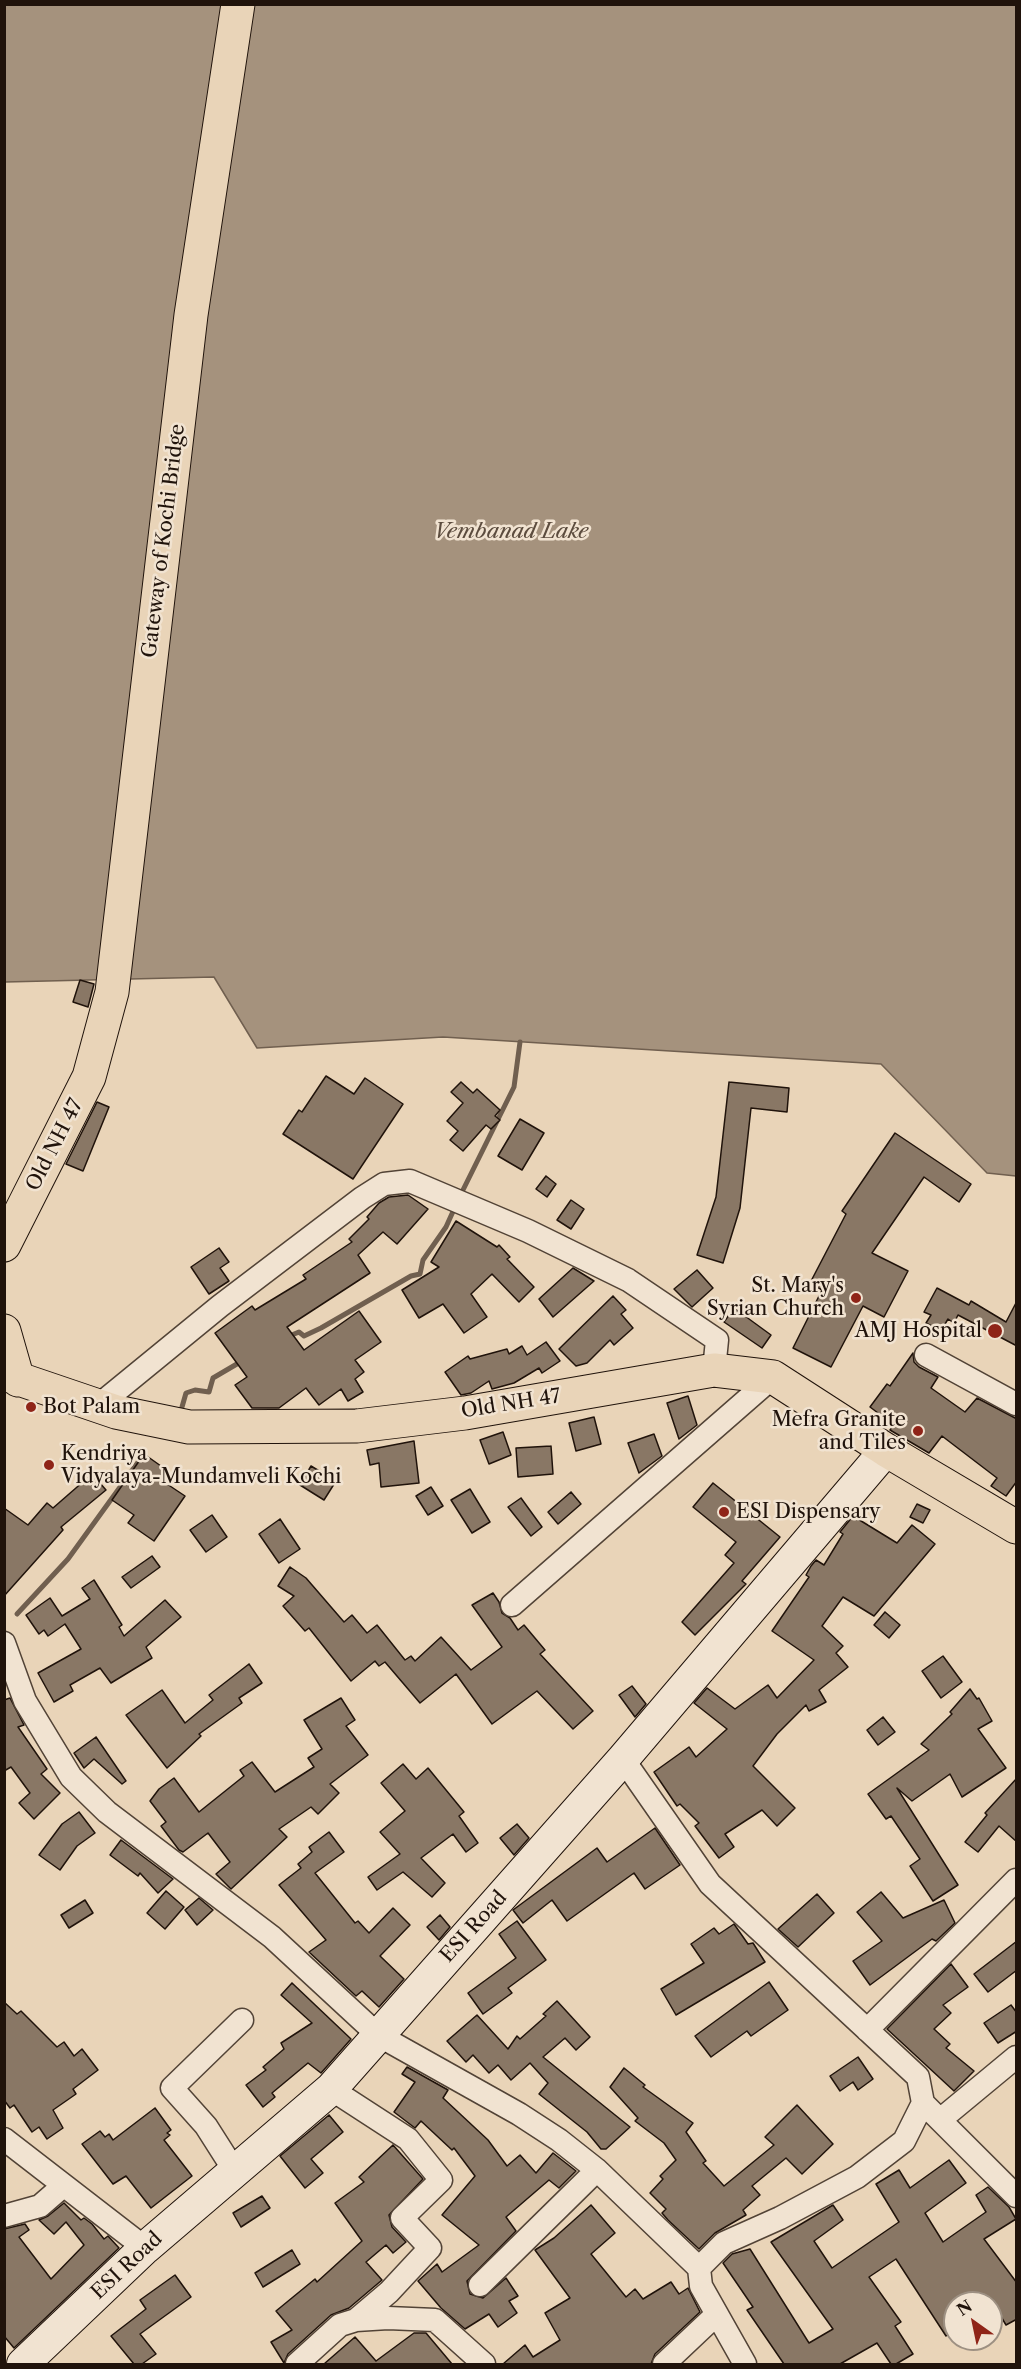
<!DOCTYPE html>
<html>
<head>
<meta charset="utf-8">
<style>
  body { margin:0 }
  #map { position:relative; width:1021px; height:2369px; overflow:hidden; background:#e9d4b8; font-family:"Libre Caslon Text",serif }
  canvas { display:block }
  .frame { position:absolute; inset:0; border:6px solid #20130b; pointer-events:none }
  .north { position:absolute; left:943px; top:2291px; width:60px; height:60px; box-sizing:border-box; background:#f1e3d1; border:2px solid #9d9082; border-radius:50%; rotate:327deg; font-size:16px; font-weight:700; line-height:24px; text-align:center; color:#20130b }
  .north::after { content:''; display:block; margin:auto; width:21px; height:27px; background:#8f2418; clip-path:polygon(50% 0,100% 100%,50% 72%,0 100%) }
</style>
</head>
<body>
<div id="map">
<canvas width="1021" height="2369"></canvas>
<div class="frame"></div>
<div class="north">N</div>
</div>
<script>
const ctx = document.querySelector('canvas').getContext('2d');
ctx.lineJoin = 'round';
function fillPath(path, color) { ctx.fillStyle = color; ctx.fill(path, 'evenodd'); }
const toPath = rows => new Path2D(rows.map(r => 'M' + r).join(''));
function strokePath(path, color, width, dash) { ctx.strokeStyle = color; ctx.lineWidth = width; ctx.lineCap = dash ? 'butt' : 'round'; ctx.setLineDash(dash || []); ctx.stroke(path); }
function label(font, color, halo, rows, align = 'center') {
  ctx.font = font + ' "Libre Caslon Text",serif'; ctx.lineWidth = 5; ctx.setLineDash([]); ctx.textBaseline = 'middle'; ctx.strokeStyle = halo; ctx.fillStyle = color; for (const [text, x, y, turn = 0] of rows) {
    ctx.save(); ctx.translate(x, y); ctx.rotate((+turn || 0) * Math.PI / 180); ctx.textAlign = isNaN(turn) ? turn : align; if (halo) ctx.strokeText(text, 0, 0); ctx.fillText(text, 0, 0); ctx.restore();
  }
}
const water = toPath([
  [4,5,1016,5,1016,1176,987,1173,881,1064,443,1037,257,1048,214,977,5,982,4,5]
]);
fillPath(water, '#a5927d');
strokePath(water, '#705f4f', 1.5);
strokePath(toPath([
  [460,1196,514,1087,520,1042],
  [287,1337,299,1332,304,1336,321,1328,411,1276,420,1274,423,1260,446,1227,455,1207],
  [182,1407,186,1393,195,1390,209,1392,213,1378,242,1361],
  [17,1614,68,1559,144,1454]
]), '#705f4f', 5);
const building = toPath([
  [80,980,94,984,88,1007,73,1002,80,980],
  [326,1076,354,1094,365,1078,403,1104,353,1179,283,1134,299,1110,302,1112,326,1076],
  [461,1082,473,1093,477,1089,500,1110,495,1116,500,1120,491,1129,486,1125,463,1151,450,1140,458,1131,447,1121,463,1103,451,1092,461,1082],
  [729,1082,789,1088,787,1112,751,1108,740,1208,723,1263,697,1255,716,1197,729,1082],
  [97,1102,109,1107,83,1171,66,1164,97,1102],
  [520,1119,544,1133,522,1170,498,1156,520,1119],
  [895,1133,971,1184,959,1202,924,1177,872,1253,908,1271,884,1317,863,1306,831,1367,793,1348,822,1290,810,1283,846,1214,842,1211,895,1133],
  [546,1176,556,1184,547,1197,536,1189,546,1176],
  [408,1195,428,1209,397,1244,383,1232,358,1255,370,1273,287,1327,304,1350,359,1311,381,1342,355,1360,364,1372,355,1379,363,1392,348,1401,341,1389,319,1405,306,1388,279,1408,252,1408,235,1385,247,1377,215,1333,252,1306,255,1310,306,1279,303,1275,352,1242,349,1239,369,1219,367,1217,379,1203,389,1197,408,1195],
  [571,1200,584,1209,571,1229,557,1220,571,1200],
  [456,1221,497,1247,499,1245,510,1257,507,1259,534,1287,519,1302,492,1274,471,1294,487,1317,464,1333,443,1304,419,1318,402,1290,439,1267,431,1262,456,1221],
  [219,1248,229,1262,220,1268,229,1281,209,1294,191,1267,219,1248],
  [573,1268,594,1281,553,1317,539,1299,573,1268],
  [697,1270,713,1288,692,1307,674,1289,697,1270],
  [937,1288,969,1305,971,1301,1006,1322,1017,1301,1017,1346,958,1315,954,1323,948,1319,941,1331,926,1323,931,1315,924,1312,937,1288],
  [613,1296,626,1310,621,1314,633,1328,614,1345,610,1340,587,1363,576,1366,559,1349,613,1296],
  [734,1308,771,1335,762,1348,724,1322,734,1308],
  [546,1342,560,1361,542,1373,539,1368,514,1383,492,1389,489,1381,471,1393,461,1395,445,1372,468,1356,470,1359,507,1349,509,1354,522,1346,527,1355,546,1342],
  [913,1353,914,1362,919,1367,938,1377,931,1388,965,1412,977,1398,1017,1419,1017,1481,1006,1496,991,1486,997,1478,942,1436,929,1453,890,1430,894,1425,870,1407,887,1384,890,1386,913,1353],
  [688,1396,697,1425,679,1439,667,1403,688,1396],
  [594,1417,601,1444,576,1451,569,1423,594,1417],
  [503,1432,511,1455,489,1464,480,1440,503,1432],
  [654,1434,662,1456,639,1473,628,1443,654,1434],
  [414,1441,419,1483,381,1487,379,1463,370,1465,367,1450,414,1441],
  [551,1446,553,1474,518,1477,516,1448,551,1446],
  [144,1454,168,1471,161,1480,185,1496,154,1541,128,1523,134,1515,112,1500,144,1454],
  [311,1466,336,1481,324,1500,300,1485,311,1466],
  [92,1474,106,1490,61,1527,63,1530,4,1596,4,1508,28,1525,47,1503,53,1508,92,1474],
  [713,1483,780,1537,742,1581,746,1584,695,1635,682,1622,734,1563,725,1555,736,1542,693,1507,713,1483],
  [431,1487,443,1506,428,1515,416,1496,431,1487],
  [470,1489,490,1522,472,1533,451,1500,470,1489],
  [571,1492,581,1504,558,1524,548,1512,571,1492],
  [521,1498,542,1527,531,1536,508,1507,521,1498],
  [917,1504,930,1510,923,1523,910,1517,917,1504],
  [212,1515,227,1537,206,1552,190,1530,212,1515],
  [853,1516,897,1543,912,1525,935,1544,874,1616,843,1597,822,1626,843,1646,836,1653,848,1667,819,1690,826,1702,809,1711,806,1705,777,1734,753,1766,795,1808,777,1826,762,1810,725,1834,734,1847,719,1858,695,1826,699,1823,680,1804,677,1806,654,1772,689,1747,696,1757,727,1729,694,1703,707,1688,735,1709,768,1685,777,1698,814,1660,772,1631,809,1577,806,1575,811,1566,816,1560,824,1565,843,1534,840,1532,853,1516],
  [280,1519,300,1549,279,1563,259,1534,280,1519],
  [152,1556,160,1567,131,1588,122,1577,152,1556],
  [290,1567,306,1578,344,1622,352,1615,367,1633,377,1625,405,1660,411,1656,415,1661,441,1637,471,1670,502,1647,472,1605,493,1593,499,1602,502,1613,510,1618,518,1630,524,1625,545,1650,540,1654,593,1711,573,1729,537,1691,492,1724,456,1674,420,1703,385,1662,379,1666,375,1661,351,1681,309,1628,305,1631,283,1606,294,1596,278,1586,290,1567],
  [94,1580,122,1625,119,1627,124,1636,165,1600,181,1617,146,1647,152,1658,111,1683,100,1668,70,1685,73,1691,54,1702,38,1673,81,1649,65,1624,48,1636,44,1630,39,1634,26,1615,50,1598,62,1616,90,1599,82,1588,94,1580],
  [885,1612,900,1625,889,1638,874,1625,885,1612],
  [943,1656,962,1682,941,1698,922,1671,943,1656],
  [249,1664,262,1683,239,1698,242,1703,199,1734,201,1736,167,1768,126,1715,162,1690,185,1723,213,1700,209,1695,249,1664],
  [632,1686,646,1704,635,1717,619,1695,632,1686],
  [970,1689,977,1699,979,1698,992,1721,978,1729,1006,1768,962,1797,950,1774,912,1801,897,1788,958,1885,933,1901,910,1866,920,1859,891,1816,886,1819,868,1794,929,1750,921,1744,952,1714,950,1712,970,1689],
  [10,1698,24,1725,18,1727,47,1769,41,1774,60,1793,34,1819,19,1803,30,1793,11,1767,4,1771,4,1700,10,1698],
  [341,1698,355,1720,346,1726,368,1755,330,1784,339,1793,318,1814,311,1807,279,1829,287,1837,231,1889,216,1874,230,1862,208,1833,183,1852,179,1850,161,1826,166,1822,150,1801,159,1789,174,1778,199,1812,244,1776,240,1770,252,1762,275,1792,314,1767,308,1758,322,1749,304,1720,341,1698],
  [883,1717,895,1732,878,1745,867,1730,883,1717],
  [96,1737,126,1781,122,1784,94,1759,84,1768,74,1753,96,1737],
  [403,1764,416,1779,428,1768,464,1812,459,1816,478,1843,466,1852,453,1834,421,1858,445,1883,432,1897,403,1872,377,1890,368,1877,400,1854,380,1832,405,1811,381,1783,403,1764],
  [1017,1778,1017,1842,999,1826,978,1852,965,1842,987,1815,985,1813,1017,1778],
  [79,1812,95,1833,77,1846,60,1870,39,1855,62,1824,79,1812],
  [517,1824,529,1838,514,1855,500,1838,517,1824],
  [655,1828,680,1865,645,1889,634,1873,567,1921,552,1900,523,1923,513,1910,597,1848,607,1862,655,1828],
  [329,1832,344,1852,315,1873,355,1923,358,1921,369,1933,393,1908,410,1925,380,1956,404,1979,379,2007,362,1991,356,1996,309,1952,326,1940,279,1885,301,1868,298,1864,312,1852,309,1847,329,1832],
  [121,1840,173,1879,158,1893,140,1873,138,1876,110,1855,121,1840],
  [166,1891,184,1907,165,1929,147,1913,166,1891],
  [881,1892,903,1918,944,1900,955,1923,936,1941,932,1939,870,1985,853,1961,882,1941,857,1912,881,1892],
  [817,1894,834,1913,798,1947,778,1929,817,1894],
  [199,1898,213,1910,197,1925,185,1910,199,1898],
  [85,1900,93,1913,69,1928,61,1915,85,1900],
  [440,1915,450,1927,439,1940,427,1927,440,1915],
  [517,1921,546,1960,508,1988,512,1993,483,2014,468,1993,516,1958,499,1934,517,1921],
  [734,1924,748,1944,753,1943,765,1962,676,2015,661,1989,704,1963,691,1944,714,1928,719,1934,734,1924],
  [1017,1941,1017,1970,988,1992,974,1974,1017,1941],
  [951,1964,968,1987,943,2005,951,2013,934,2029,950,2044,946,2048,974,2071,954,2091,887,2029,951,1964],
  [769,1982,788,2010,751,2036,747,2031,711,2057,695,2036,769,1982],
  [292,1983,351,2039,321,2073,308,2063,272,2093,275,2097,263,2107,246,2085,266,2070,263,2067,284,2049,281,2043,312,2023,281,1995,292,1983],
  [557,2001,590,2037,576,2050,565,2038,543,2057,630,2127,606,2149,601,2149,587,2132,539,2094,548,2083,530,2063,511,2080,498,2065,489,2073,473,2055,466,2062,447,2041,477,2015,508,2049,517,2036,520,2039,546,2016,543,2014,557,2001],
  [4,2002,17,2014,21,2011,57,2047,64,2042,74,2056,82,2049,98,2070,73,2089,76,2094,53,2110,63,2128,47,2139,39,2127,32,2132,14,2105,10,2108,4,2100,4,2002],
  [1011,2005,1017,2013,1017,2031,998,2043,984,2023,1011,2005],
  [858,2057,873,2079,858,2090,853,2082,840,2091,830,2076,858,2057],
  [407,2067,448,2090,443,2098,488,2140,507,2166,520,2155,536,2173,553,2153,576,2171,559,2188,549,2180,506,2217,516,2231,467,2281,470,2294,483,2298,506,2278,518,2296,509,2301,517,2313,498,2327,489,2314,465,2329,441,2308,418,2281,437,2264,442,2272,479,2245,442,2215,475,2176,454,2148,452,2150,421,2121,415,2128,394,2112,415,2082,402,2074,407,2067],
  [624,2068,645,2085,643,2087,693,2123,686,2132,706,2161,703,2163,724,2186,774,2145,765,2137,797,2105,833,2144,802,2174,786,2158,752,2186,760,2195,743,2210,746,2215,715,2233,699,2249,668,2220,662,2213,666,2209,650,2193,663,2179,660,2176,676,2160,664,2143,635,2121,638,2118,610,2087,624,2068],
  [155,2108,171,2130,167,2133,170,2135,164,2140,192,2176,151,2208,126,2176,113,2184,82,2144,100,2131,105,2137,109,2134,113,2140,155,2108],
  [329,2115,343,2132,311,2159,323,2173,305,2188,280,2156,329,2115],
  [393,2145,423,2179,389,2215,392,2227,406,2242,393,2253,386,2245,366,2262,382,2280,349,2308,331,2315,288,2354,284,2363,271,2342,292,2330,276,2311,315,2279,317,2282,362,2241,335,2203,364,2182,359,2177,393,2145],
  [949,2160,966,2183,925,2213,943,2242,986,2212,976,2195,988,2187,1009,2207,1016,2219,984,2239,1017,2283,1017,2319,1006,2325,993,2303,955,2303,955,2330,946,2336,896,2259,869,2277,901,2322,895,2326,913,2354,896,2364,891,2364,877,2343,840,2364,784,2364,747,2310,753,2307,723,2263,732,2254,750,2249,809,2343,833,2329,771,2242,833,2205,843,2220,814,2241,832,2268,899,2222,876,2184,899,2170,910,2188,949,2160],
  [262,2196,270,2208,241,2227,233,2213,262,2196],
  [64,2203,81,2220,84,2218,92,2224,104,2239,108,2236,119,2248,14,2348,4,2336,4,2229,25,2224,29,2230,19,2237,51,2279,84,2245,66,2222,54,2234,39,2220,48,2216,64,2203],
  [591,2205,615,2233,591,2254,626,2297,635,2289,643,2299,671,2282,679,2294,688,2288,700,2312,655,2354,651,2364,503,2364,525,2345,533,2357,560,2340,545,2313,570,2298,535,2250,554,2238,591,2205],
  [292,2250,300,2264,263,2287,255,2273,292,2250],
  [175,2275,191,2297,140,2334,156,2354,142,2364,134,2364,111,2336,146,2309,140,2300,175,2275],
  [414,2333,426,2333,452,2364,324,2364,355,2337,376,2361,414,2333]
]);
fillPath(building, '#897765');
strokePath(building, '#20130b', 1.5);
const minor = toPath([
  [926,1355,1016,1404],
  [99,1405,220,1306,362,1198,384,1184,410,1181,528,1231,628,1280,717,1340,714,1370],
  [512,1605,773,1377],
  [4,1643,25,1701,71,1777,107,1812,272,1937,378,2035,519,2114,559,2140,597,2170,699,2268,701,2286,745,2364],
  [623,1759,710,1884,918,2077,923,2103,904,2141,857,2177,780,2218,724,2243,699,2268],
  [867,2030,1016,1880],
  [923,2103,1016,2196],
  [940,2120,1016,2057],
  [4,2139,145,2248],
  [234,2170,206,2126,172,2088,242,2020],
  [4,2216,40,2206,63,2186],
  [480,2285,597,2170],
  [356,2320,388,2318,435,2320,484,2364],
  [297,2364,340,2325,356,2320,389,2292,430,2248,402,2218,441,2180,408,2139,331,2089],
  [664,2364,717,2314]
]);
const secondary = toPath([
  [23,2364,145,2248,331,2089,623,1759,886,1450]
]);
const primary = toPath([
  [4,1245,89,1077,112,992,191,315,238,4],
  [4,1331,18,1380],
  [4,1374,116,1412,189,1427,357,1426,465,1413,714,1370,773,1377,886,1450,1016,1527]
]);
strokePath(minor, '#524336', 25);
strokePath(secondary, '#20130b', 34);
strokePath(primary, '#20130b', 35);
strokePath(minor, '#f1e3d1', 22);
strokePath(secondary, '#f1e3d1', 32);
strokePath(primary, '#e9d4b8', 33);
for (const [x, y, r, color] of [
  [856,1298,6,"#8f2418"],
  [995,1331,8,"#8f2418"],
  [31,1407,6,"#8f2418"],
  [918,1431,6,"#8f2418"],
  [49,1465,6,"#8f2418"],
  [724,1512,6,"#8f2418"]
]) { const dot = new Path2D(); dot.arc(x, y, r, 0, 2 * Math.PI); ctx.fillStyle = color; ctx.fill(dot); strokePath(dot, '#f1e3d1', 2); }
label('20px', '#20130b', '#f1e3d1', [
  ["Gateway of Kochi Bridge",164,541,-83],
  ["Old NH 47",55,1145,-63],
  ["Old NH 47",511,1404,-9],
  ["ESI Road",474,1927,-48],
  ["ESI Road",127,2266,-43]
]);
label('20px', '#20130b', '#f1e3d1', [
  ["St. Mary's",844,1286],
  ["Syrian Church",844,1309],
  ["AMJ Hospital",982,1331],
  ["Bot Palam",43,1407,"left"],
  ["Mefra Granite",906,1420],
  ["and Tiles",906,1443],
  ["Kendriya",61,1454,"left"],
  ["Vidyalaya-Mundamveli Kochi",61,1477,"left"],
  ["ESI Dispensary",736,1512,"left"]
], 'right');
label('italic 21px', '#5c4c3e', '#f1e3d1', [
  ["Vembanad Lake",511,532]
]);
</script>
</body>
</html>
